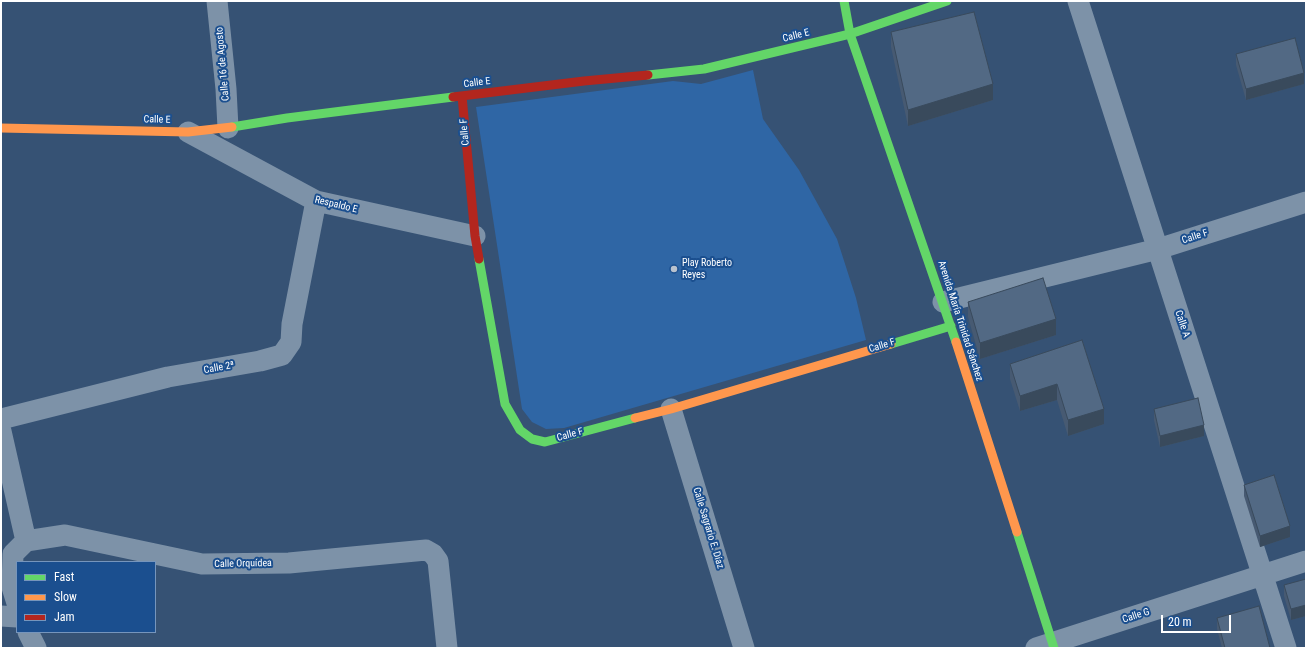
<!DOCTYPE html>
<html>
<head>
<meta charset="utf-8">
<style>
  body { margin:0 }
  #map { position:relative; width:1307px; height:649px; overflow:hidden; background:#365274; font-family:"Roboto Condensed",sans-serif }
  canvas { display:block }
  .frame { position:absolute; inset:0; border:2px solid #fff; pointer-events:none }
  .legend { position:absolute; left:16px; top:561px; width:140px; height:72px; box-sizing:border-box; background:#1b4f8f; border:1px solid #7695bc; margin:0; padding:5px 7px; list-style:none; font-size:12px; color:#fff }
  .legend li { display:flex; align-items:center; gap:8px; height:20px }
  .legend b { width:20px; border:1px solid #7695bc }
  .scale { position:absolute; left:1161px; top:615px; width:70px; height:18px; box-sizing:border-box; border:2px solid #fff; border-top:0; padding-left:5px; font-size:12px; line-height:14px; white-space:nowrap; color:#fff; -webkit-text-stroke:3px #1b4f8f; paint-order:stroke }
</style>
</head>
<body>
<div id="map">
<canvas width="1307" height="649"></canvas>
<div class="frame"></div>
<ul class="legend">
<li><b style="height:5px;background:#63d668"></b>Fast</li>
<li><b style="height:5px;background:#ff974d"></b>Slow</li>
<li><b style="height:5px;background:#b3261e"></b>Jam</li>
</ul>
<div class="scale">20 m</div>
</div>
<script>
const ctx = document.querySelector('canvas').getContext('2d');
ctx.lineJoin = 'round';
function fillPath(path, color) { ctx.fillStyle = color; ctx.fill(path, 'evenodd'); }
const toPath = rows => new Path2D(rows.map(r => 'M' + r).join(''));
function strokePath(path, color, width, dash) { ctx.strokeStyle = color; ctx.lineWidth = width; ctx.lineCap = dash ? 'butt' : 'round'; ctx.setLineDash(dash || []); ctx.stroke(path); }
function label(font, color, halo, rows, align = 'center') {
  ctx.font = font + ' "Roboto Condensed",sans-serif'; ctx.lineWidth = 4; ctx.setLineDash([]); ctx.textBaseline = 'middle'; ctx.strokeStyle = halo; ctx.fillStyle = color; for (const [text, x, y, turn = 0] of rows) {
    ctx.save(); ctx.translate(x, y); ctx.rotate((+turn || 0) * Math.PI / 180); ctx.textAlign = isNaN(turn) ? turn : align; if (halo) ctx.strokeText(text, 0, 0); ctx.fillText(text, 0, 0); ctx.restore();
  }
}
fillPath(toPath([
  [753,70,763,119,799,170,837,239,856,298,866,340,564,428,546,429,532,422,522,409,476,107,673,81,701,84]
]), '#2f66a5');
strokePath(toPath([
  [217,1,226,89,228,128],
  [1078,1,1286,648],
  [188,132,316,201,475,236],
  [943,302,1158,249,1306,202],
  [671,409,744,648],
  [1,419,168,377,260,361,282,355,291,342,292,324,316,201],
  [1,431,26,541],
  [17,603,12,587,13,554,26,541,65,535,202,564,289,563,426,550,433,554,438,561,447,648],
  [1,616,17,617],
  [28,632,36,648],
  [1036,648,1306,561]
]), '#7d92a8', 21);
strokePath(toPath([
  [844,1,850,34,956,342],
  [648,75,704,69,850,34,947,1],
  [232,127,287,118,453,97],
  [479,259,505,404,520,430,532,439,545,442,635,418],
  [891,344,951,326],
  [1017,532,1054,648]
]), '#63d668', 9);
strokePath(toPath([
  [1,128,188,132,232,127],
  [956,342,1017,532],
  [635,418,671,409,891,344]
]), '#ff974d', 9);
strokePath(toPath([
  [462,96,475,236,479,259],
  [453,97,584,81,648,75]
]), '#b3261e', 9);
fillPath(toPath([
  [891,32,993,100,908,126,891,47],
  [1236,54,1304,84,1246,100,1236,65],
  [968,302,1056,335,980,359,968,317],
  [1082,340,1104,424,1068,436,1057,400,1020,411,1010,379,1010,364],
  [1154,409,1204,436,1160,447,1154,420],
  [1244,485,1290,537,1260,547,1244,496],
  [1306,579,1306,616,1291,620,1284,596,1284,585],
  [1217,618,1270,648,1222,648,1217,629]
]), '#475a72');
fillPath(toPath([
  [1304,73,1304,84,1246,100,1246,89],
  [993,84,993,100,908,126,908,110],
  [1056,319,1056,335,980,359,980,343],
  [1057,384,1057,400,1020,411,1020,396],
  [1104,409,1104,424,1068,436,1068,420],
  [1204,425,1204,436,1160,447,1160,436],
  [1290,526,1290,537,1260,547,1260,536],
  [1306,605,1306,616,1291,620,1291,609]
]), '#394a5c');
const building = toPath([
  [974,12,993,84,908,110,891,32,974,12],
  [1295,38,1304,73,1246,89,1236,54,1295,38],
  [1043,278,1056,319,980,343,968,302,1043,278],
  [1082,340,1104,409,1068,420,1057,384,1020,396,1010,364,1082,340],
  [1198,398,1204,425,1160,436,1154,409,1198,398],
  [1274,475,1290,526,1260,536,1244,485,1274,475],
  [1306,579,1306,605,1291,609,1284,585,1306,579],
  [1259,606,1270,648,1225,648,1217,618,1259,606]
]);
fillPath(building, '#526984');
strokePath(building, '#394a5c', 1);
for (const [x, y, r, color] of [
  [674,269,4,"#b9c2ce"]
]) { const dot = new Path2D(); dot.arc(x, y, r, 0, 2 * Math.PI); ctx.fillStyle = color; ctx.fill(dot); strokePath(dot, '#1b4f8f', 1.5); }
label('10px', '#fff', '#1b4f8f', [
  ["Calle E",796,36,-14],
  ["Calle 16 de Agosto",223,64,-95],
  ["Calle E",477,83,-7],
  ["Calle E",157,120,1],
  ["Calle F",465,132,-95],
  ["Respaldo E",336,205,14],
  ["Calle F",1195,237,-18],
  ["Avenida María Trinidad Sánchez",960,321,72],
  ["Calle A",1182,324,72],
  ["Calle F",882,346,-17],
  ["Calle 2ª",219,368,-10],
  ["Calle F",570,435,-15],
  ["Calle Sagrario E. Díaz",708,528,73],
  ["Calle Orquídea",243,564,-1],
  ["Calle G",1136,616,-18]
]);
label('10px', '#fff', '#1b4f8f', [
  ["Play Roberto",682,263],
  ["Reyes",682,275]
], 'left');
</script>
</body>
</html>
